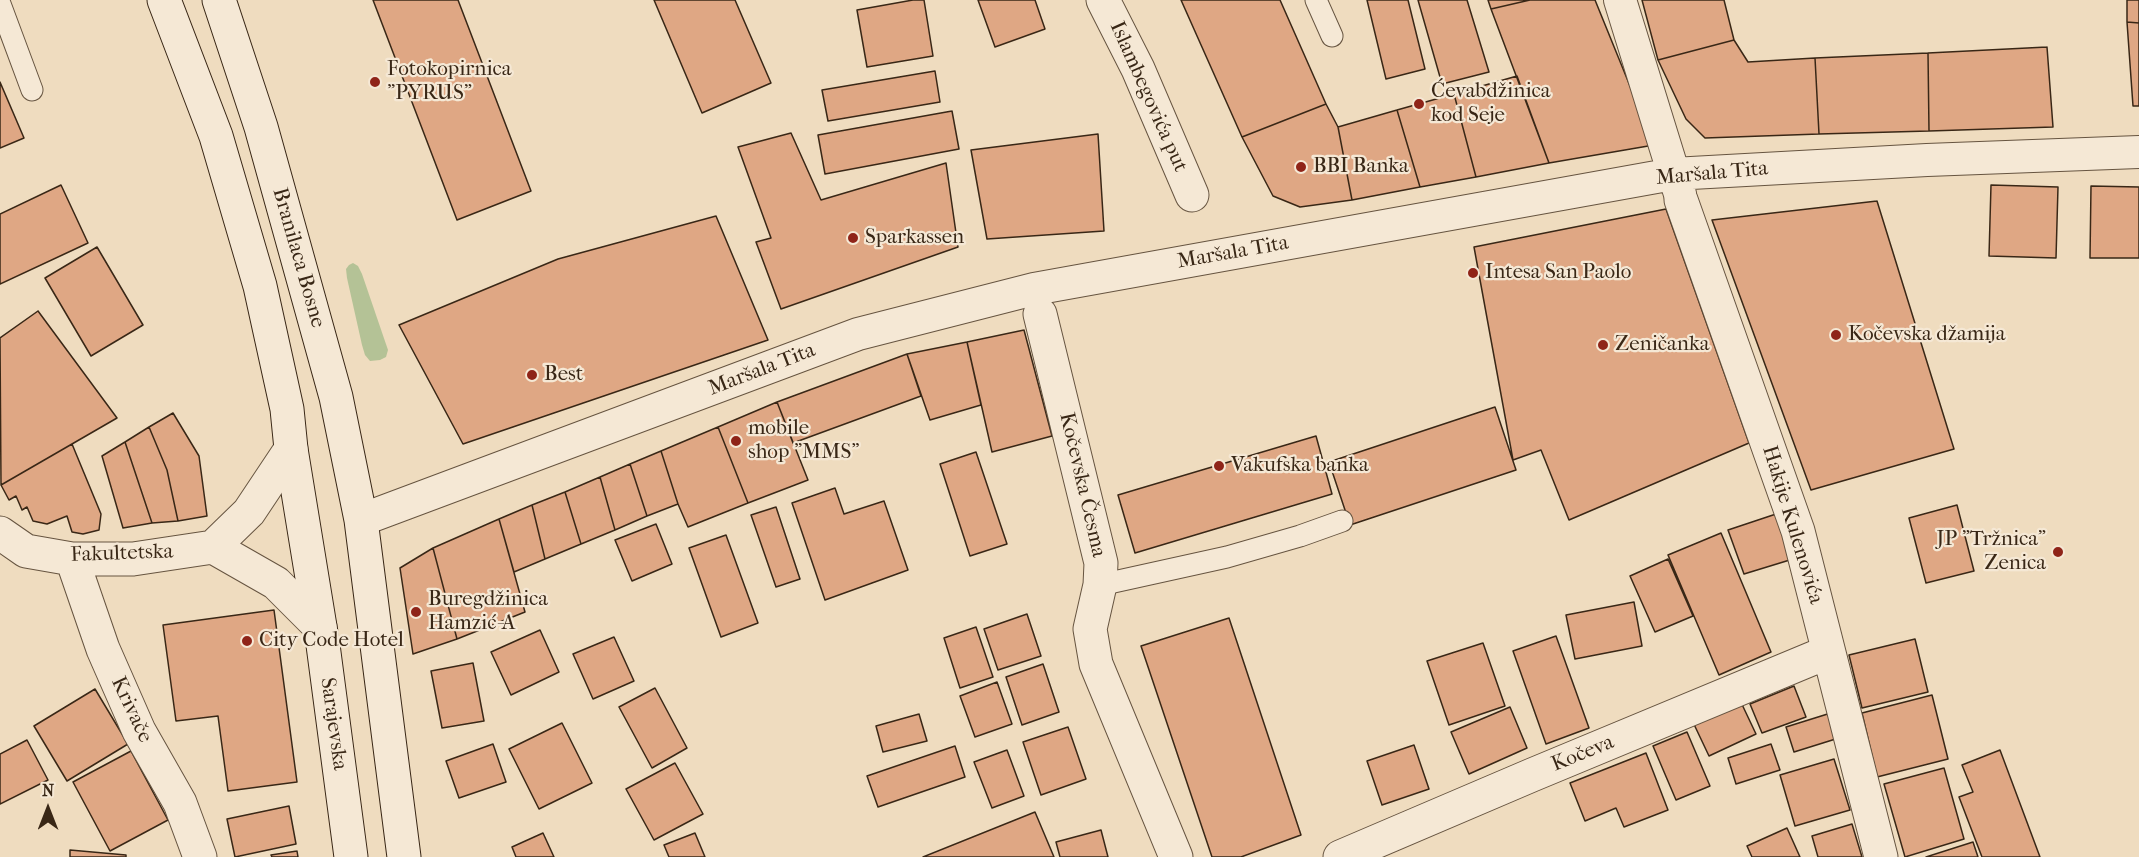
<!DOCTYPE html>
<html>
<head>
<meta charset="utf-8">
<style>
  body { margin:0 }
  #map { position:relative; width:2139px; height:857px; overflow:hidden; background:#efdcbf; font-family:"IM FELL French Canon",serif }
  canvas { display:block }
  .north { position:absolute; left:18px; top:779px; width:60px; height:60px; -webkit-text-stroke:4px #f5e8d5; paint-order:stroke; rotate:0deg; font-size:16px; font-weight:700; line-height:24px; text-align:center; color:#392716 }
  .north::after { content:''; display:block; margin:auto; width:21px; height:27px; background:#392716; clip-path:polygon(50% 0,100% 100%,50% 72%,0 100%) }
</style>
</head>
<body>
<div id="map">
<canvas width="2139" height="857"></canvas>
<div class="north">N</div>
</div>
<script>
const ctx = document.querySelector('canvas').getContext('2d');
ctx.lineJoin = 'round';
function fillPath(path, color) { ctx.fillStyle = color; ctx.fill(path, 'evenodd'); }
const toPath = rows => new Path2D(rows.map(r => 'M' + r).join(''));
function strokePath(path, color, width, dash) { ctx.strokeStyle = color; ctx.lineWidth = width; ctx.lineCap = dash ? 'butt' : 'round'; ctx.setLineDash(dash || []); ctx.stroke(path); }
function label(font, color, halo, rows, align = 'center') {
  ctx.font = font + ' "IM FELL French Canon",serif'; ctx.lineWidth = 4.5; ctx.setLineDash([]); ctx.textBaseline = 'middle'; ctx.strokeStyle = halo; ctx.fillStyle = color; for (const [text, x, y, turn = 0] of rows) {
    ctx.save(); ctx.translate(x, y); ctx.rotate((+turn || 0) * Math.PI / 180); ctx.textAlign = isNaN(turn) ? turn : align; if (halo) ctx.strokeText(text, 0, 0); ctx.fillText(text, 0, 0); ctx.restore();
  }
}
fillPath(toPath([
  [353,263,358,266,362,274,388,350,386,357,380,360,370,361,365,355,362,345,347,278,346,269,349,265]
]), '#b4c296');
const building = toPath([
  [373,0,458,0,531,191,457,220,373,0],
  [654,0,735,0,771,83,702,113,654,0],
  [913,0,924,0,933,56,867,67,857,10,913,0],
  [978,0,1035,0,1045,29,995,47,978,0],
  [1181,0,1280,0,1326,104,1242,137,1181,0],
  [1367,0,1408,0,1425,69,1386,79,1367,0],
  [1418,0,1467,0,1489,72,1442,84,1418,0],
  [1488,0,1530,0,1491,9,1488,0],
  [1530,0,1595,0,1654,145,1549,163,1491,9,1530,0],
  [1642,0,1724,0,1734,40,1658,60,1642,0],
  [2127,0,2139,0,2139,23,2127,22,2127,0],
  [2127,22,2139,23,2139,106,2133,106,2127,22],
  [1734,40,1748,62,1815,58,1819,134,1705,138,1686,119,1658,60,1734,40],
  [2047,47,2053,127,1929,131,1928,53,2047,47],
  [1928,53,1929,131,1819,134,1815,58,1928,53],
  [935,71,940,102,828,121,822,90,935,71],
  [1517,76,1549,163,1476,177,1454,94,1517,76],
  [0,82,24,138,0,148,0,82],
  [1454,94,1476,177,1420,187,1397,110,1454,94],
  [1326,104,1338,127,1352,200,1300,207,1273,196,1242,137,1326,104],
  [1397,110,1420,187,1352,200,1338,127,1397,110],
  [952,111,959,149,825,174,818,135,952,111],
  [791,133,821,200,946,163,958,247,781,309,756,242,771,238,738,147,791,133],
  [1098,134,1104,231,987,239,971,150,1098,134],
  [61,185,88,243,0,284,0,214,61,185],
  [1991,185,2058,187,2056,258,1989,256,1991,185],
  [2091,186,2139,187,2139,258,2090,258,2091,186],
  [1877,201,1954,449,1811,490,1712,220,1877,201],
  [1666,209,1749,443,1569,520,1541,450,1513,460,1474,247,1666,209],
  [716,216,768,340,463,444,399,325,558,259,716,216],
  [97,247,143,325,91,356,45,278,97,247],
  [38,311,117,418,1,485,0,338,38,311],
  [1024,330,1052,436,992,452,967,342,1024,330],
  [967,342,981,405,930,420,907,354,967,342],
  [907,354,921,396,793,443,777,402,907,354],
  [777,402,808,480,748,503,718,427,777,402],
  [1495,407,1516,470,1350,525,1329,462,1495,407],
  [173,413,199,456,207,516,178,521,167,470,149,427,173,413],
  [149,427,167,470,178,521,152,523,125,442,149,427],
  [718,427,748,503,688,527,678,504,661,451,718,427],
  [1316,436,1332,494,1135,553,1118,495,1316,436],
  [125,442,152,523,123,528,102,456,125,442],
  [72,444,101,514,99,530,83,534,72,532,67,516,47,524,33,521,27,507,22,510,16,496,9,500,1,485,72,444],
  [661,451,678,504,647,516,630,464,661,451],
  [976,452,1007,544,970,556,940,464,976,452],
  [630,464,647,516,615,530,600,477,630,464],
  [600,477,615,530,581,544,565,492,600,477],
  [835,488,844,514,884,501,908,570,825,600,792,503,835,488],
  [565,492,581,544,545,559,532,505,565,492],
  [532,505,545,559,514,572,499,519,532,505],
  [1957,505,1974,571,1926,583,1909,518,1957,505],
  [776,507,800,579,776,587,751,515,776,507],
  [1776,514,1793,559,1744,574,1728,530,1776,514],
  [499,519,525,612,457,639,433,548,499,519],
  [656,524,672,564,632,581,615,540,656,524],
  [1721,533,1771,652,1719,675,1668,555,1721,533],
  [726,535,758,623,721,637,689,548,726,535],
  [433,548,457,639,413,654,400,568,433,548],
  [1668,559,1693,616,1655,632,1630,576,1668,559],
  [1634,602,1642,646,1575,659,1566,615,1634,602],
  [274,610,297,782,228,791,218,716,176,721,163,625,274,610],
  [1027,614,1041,656,998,670,984,629,1027,614],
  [1229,618,1301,835,1241,857,1212,857,1141,646,1229,618],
  [976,627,993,677,960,688,944,638,976,627],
  [540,630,559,672,511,695,491,652,540,630],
  [1556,636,1589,728,1546,744,1513,651,1556,636],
  [614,637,634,681,593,699,573,654,614,637],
  [1915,639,1928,692,1862,708,1849,655,1915,639],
  [1483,643,1505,706,1449,725,1427,661,1483,643],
  [473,663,484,721,442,728,431,671,473,663],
  [1043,664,1059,712,1022,725,1006,677,1043,664],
  [997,682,1012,724,975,737,960,696,997,682],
  [1794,686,1806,717,1762,733,1750,704,1794,686],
  [655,688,687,748,652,768,619,707,655,688],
  [95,689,128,744,67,781,34,726,95,689],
  [1932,695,1948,759,1877,777,1862,713,1932,695],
  [1738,696,1756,734,1709,756,1691,718,1738,696],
  [1510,707,1527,748,1469,774,1451,732,1510,707],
  [1834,712,1842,737,1794,752,1786,727,1834,712],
  [919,714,927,741,883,752,876,726,919,714],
  [562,723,592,783,539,809,509,749,562,723],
  [1068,727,1086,779,1041,795,1023,742,1068,727],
  [1687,732,1710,786,1676,800,1653,746,1687,732],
  [27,740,48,780,0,804,0,754,27,740],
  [493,744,506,782,459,798,446,761,493,744],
  [1771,744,1780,770,1736,784,1728,758,1771,744],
  [1414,745,1429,789,1382,805,1367,761,1414,745],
  [955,746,965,777,878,807,867,776,955,746],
  [1007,750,1024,796,992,808,974,762,1007,750],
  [2000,750,2040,857,1982,857,1959,797,1973,792,1962,765,2000,750],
  [131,751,168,820,110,851,73,782,131,751],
  [1646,753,1668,810,1624,827,1616,808,1585,821,1570,783,1646,753],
  [1834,759,1850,810,1795,826,1780,775,1834,759],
  [675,763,703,814,654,840,626,789,675,763],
  [1944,768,1964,839,1905,857,1884,784,1944,768],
  [289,806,296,844,235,857,227,819,289,806],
  [1035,812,1054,857,923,857,1035,812],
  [1852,824,1862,857,1818,857,1812,836,1852,824],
  [1787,828,1800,857,1752,857,1747,846,1787,828],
  [1101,830,1108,857,1060,857,1056,842,1101,830],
  [543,833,554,857,516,857,512,847,543,833],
  [695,833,705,857,669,857,664,845,695,833],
  [1973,842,1978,857,1926,857,1973,842],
  [70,850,126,855,126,857,70,857,70,850],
  [297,851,298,857,272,857,271,855,297,851]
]);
fillPath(building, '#dfa784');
strokePath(building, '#392716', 1.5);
const service = toPath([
  [1316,0,1332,36],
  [0,4,32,90],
  [1100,585,1227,557,1300,536,1342,521]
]);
const pedestrian = toPath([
  [1620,0,1680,194],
  [361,520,858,334,1034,289,1673,174,1927,160,2139,152]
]);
const minor = toPath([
  [1103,0,1138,69,1192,195],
  [1681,200,1798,531,1881,857],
  [1040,314,1101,563,1100,585,1090,629,1096,664,1176,857],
  [0,533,26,551,72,559,133,559,213,547,249,512,291,449],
  [213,547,276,583,320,627],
  [72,559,103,649,139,731,180,803,200,857],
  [1340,857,1532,775,1828,652]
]);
const secondary = toPath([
  [164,0,216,136,260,286,287,409,291,449,323,645,351,857],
  [219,0,261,127,336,397,361,520,404,857]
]);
strokePath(service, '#665440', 23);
strokePath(pedestrian, '#665440', 34);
strokePath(minor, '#665440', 35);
strokePath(secondary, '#392716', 35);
strokePath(service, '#f5e8d5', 21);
strokePath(pedestrian, '#f5e8d5', 32);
strokePath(minor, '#f5e8d5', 33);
strokePath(secondary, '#f5e8d5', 33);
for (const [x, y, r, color] of [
  [375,82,6,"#8f2418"],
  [1419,104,6,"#8f2418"],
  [1301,167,6,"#8f2418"],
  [853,238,6,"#8f2418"],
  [1473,273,6,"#8f2418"],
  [1836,335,6,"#8f2418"],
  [1603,345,6,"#8f2418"],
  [532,375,6,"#8f2418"],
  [736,441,6,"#8f2418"],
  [1219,466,6,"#8f2418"],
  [2058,552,6,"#8f2418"],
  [416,612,6,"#8f2418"],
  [247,641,6,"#8f2418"]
]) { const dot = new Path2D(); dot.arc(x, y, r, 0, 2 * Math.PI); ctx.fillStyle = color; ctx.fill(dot); strokePath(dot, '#f5e8d5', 2); }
label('21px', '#392716', '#f5e8d5', [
  ["Fotokopirnica",387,70],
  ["\"PYRUS\"",387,94],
  ["Ćevabdžinica",1431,92],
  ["kod Seje",1431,116],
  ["BBI Banka",1313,167],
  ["Sparkassen",865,238],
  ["Intesa San Paolo",1485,273],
  ["Kočevska džamija",1848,335],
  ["Zeničanka",1615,345],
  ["Best",544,375],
  ["mobile",748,429],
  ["shop \"MMS\"",748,453],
  ["Vakufska banka",1231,466],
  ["JP \"Tržnica\"",2046,540,"right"],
  ["Zenica",2046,564,"right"],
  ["Buregdžinica",428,600],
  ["Hamzić-A",428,624],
  ["City Code Hotel",259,641]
], 'left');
label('21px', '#392716', '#f5e8d5', [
  ["Islambegovića put",1148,97,66],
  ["Maršala Tita",1712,174,-5],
  ["Maršala Tita",1233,253,-10],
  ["Branilaca Bosne",298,258,74],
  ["Maršala Tita",762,370,-21],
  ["Kočevska Česma",1082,485,77],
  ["Hakije Kulenovića",1792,525,73],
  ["Fakultetska",122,554,-2],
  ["Krivače",131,710,65],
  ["Sarajevska",333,724,82],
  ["Kočeva",1583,754,-22]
]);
</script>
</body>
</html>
